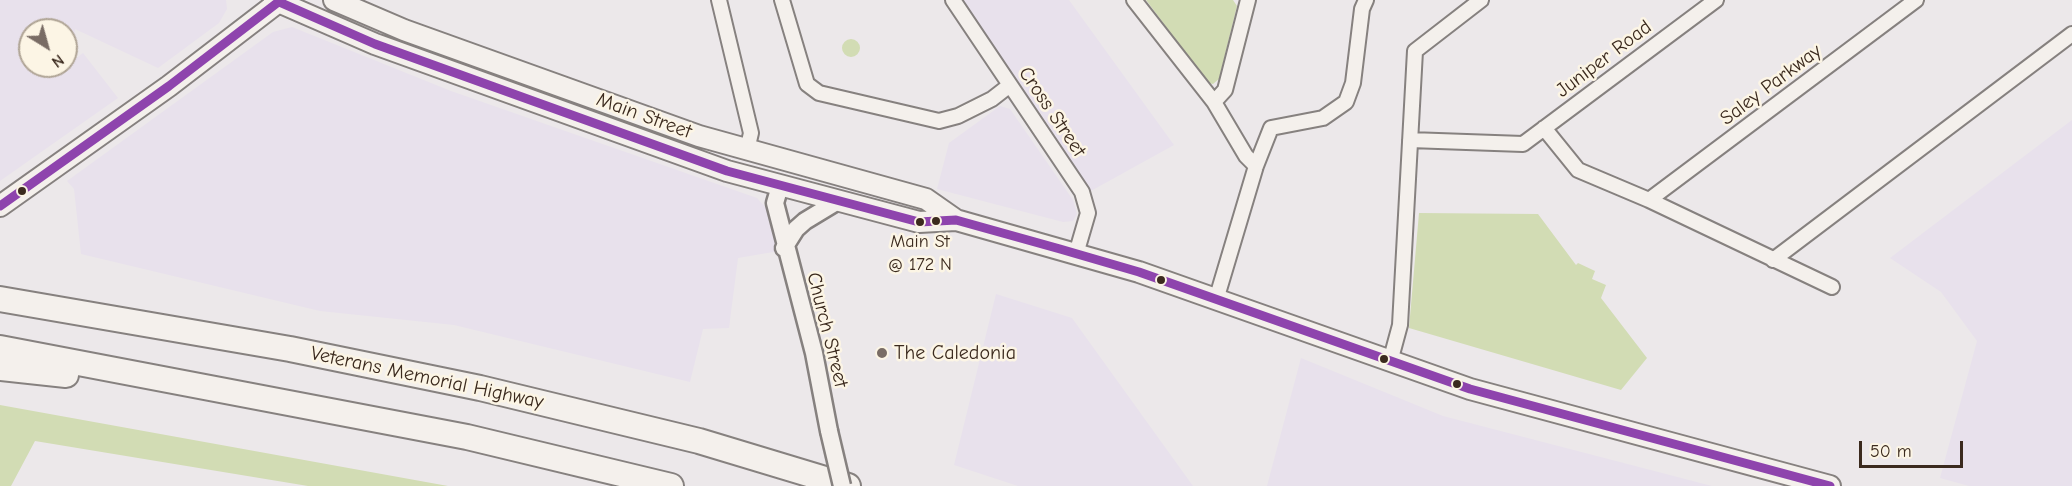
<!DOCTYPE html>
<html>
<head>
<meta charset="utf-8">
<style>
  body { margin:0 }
  #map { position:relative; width:2072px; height:486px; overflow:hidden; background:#ece8ea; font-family:"Comic Neue",sans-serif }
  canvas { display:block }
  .north { position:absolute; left:18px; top:18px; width:60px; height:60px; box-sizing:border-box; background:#fcf5e5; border:2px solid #afa495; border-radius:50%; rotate:143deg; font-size:16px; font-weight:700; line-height:24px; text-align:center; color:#3b2a1e }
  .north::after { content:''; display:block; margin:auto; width:21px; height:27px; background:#796c65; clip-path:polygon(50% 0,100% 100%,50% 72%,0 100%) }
  .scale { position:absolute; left:1859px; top:441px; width:104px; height:27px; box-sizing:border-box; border:3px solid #3b2a1e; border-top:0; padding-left:8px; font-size:18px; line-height:21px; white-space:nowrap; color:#3b2a1e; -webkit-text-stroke:4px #fcf5e5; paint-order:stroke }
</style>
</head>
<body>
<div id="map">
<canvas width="2072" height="486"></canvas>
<div class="north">N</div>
<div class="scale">50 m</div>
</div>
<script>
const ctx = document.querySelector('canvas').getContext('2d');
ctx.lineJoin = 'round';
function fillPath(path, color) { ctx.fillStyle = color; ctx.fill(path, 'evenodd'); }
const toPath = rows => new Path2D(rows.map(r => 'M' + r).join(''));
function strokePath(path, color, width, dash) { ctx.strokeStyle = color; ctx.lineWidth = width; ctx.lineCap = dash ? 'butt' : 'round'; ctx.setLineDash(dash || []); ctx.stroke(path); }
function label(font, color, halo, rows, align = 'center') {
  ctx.font = font + ' "Comic Neue",sans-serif'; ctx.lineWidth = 5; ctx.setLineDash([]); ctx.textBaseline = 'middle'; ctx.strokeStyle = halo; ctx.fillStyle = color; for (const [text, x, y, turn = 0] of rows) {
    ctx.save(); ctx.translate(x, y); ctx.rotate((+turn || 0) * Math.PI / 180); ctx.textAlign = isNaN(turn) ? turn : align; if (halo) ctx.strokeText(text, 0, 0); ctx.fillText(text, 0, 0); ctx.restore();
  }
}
fillPath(toPath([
  [0,0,226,0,227,9,219,23,158,68,75,29,73,50,66,63,66,30,30,30,30,66,64,67,83,53,118,98,0,181],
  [955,0,1069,0,1174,145,1089,192],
  [292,27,451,91,757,198,766,208,779,251,738,258,729,328,703,329,690,382,454,325,320,311,81,254,74,189,67,181,273,32],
  [1000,106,1010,109,1073,200,1077,214,1073,221,1063,222,937,189,949,143],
  [2072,120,2072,486,1969,486,1940,478,1977,341,1941,292,1890,258],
  [996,294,1072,318,1193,486,1018,486,954,465],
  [1301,358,1443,416,1712,486,1267,486]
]), '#e8e1ec');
fillPath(toPath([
  [1146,0,1233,0,1237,6,1219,79,1213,84,1208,83],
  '842 48a9 9 0 1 1 18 0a9 9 0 1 1-18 0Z',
  [1419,213,1538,214,1576,265,1578,263,1595,271,1592,279,1606,285,1601,298,1647,358,1621,390,1409,328],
  [0,405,448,486,308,486,35,441,11,486,0,486]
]), '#d2dcb4');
const minor = toPath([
  [719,0,751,133,747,150],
  [782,0,807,84,819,93,939,121,958,116,992,99,1010,85],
  [953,0,1082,192,1088,213,1076,254],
  [1134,0,1214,102,1246,156,1256,166],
  [1214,102,1225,90,1248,0],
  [1544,128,1578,170,1649,200,1832,287],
  [1410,140,1523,144,1716,0],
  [1649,200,1916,0],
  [1773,260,2072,34],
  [1216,300,1256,166,1271,128,1323,118,1346,102,1353,83,1362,9,1366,0],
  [1390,362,1400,325,1415,51,1481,0]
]);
const tertiary = toPath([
  [780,186,775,203,814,353,829,431],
  [784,248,796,229,805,221,838,201]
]);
const secondary = toPath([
  [274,0,375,44,727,171,919,222,956,220],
  [334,0,404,30,699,136,926,199,956,220,1139,272,1470,389,1830,486],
  [0,206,169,86,281,0]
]);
const motorway = toPath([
  [0,299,290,349,480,388,699,441,848,486],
  [0,348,467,437,671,486],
  [0,368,66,375]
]);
strokePath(minor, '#86817f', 18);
strokePath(tertiary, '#86817f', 21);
strokePath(secondary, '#86817f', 24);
strokePath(motorway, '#86817f', 28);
strokePath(minor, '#f4f0ec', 14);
strokePath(tertiary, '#f4f0ec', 16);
strokePath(secondary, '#f4f0ec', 20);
strokePath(motorway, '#f4f0ec', 24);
const tertiaryBridge = toPath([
  [829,431,842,486]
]);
strokePath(tertiaryBridge, '#86817f', 21, []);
strokePath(tertiaryBridge, '#f4f0ec', 16);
strokePath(toPath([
  [279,2,375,44,727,171,919,222,956,220,1060,249,1139,272,1470,389,1830,486],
  [0,206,169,86,281,0]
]), '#8e44ad', 9);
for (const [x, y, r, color] of [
  [22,191,5,"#3b2a1e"],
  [936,221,5,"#3b2a1e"],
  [920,222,5,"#3b2a1e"],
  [1161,280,5,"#3b2a1e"],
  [882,353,6,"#796c65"],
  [1384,359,5,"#3b2a1e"],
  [1457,384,5,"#3b2a1e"]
]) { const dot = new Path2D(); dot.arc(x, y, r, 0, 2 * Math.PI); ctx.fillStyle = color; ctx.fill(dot); strokePath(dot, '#fcf5e5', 2); }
label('18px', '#3b2a1e', '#fcf5e5', [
  ["Main St",920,242],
  ["@ 172 N",920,265]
]);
label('20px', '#3b2a1e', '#fcf5e5', [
  ["Juniper Road",1604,59,-37],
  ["Saley Parkway",1771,85,-37],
  ["Cross Street",1052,112,56],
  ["Main Street",644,116,20],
  ["Church Street",827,330,76],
  ["Veterans Memorial Highway",427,378,12]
]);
label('20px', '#3b2a1e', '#fcf5e5', [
  ["The Caledonia",894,353]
], 'left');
</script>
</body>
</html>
